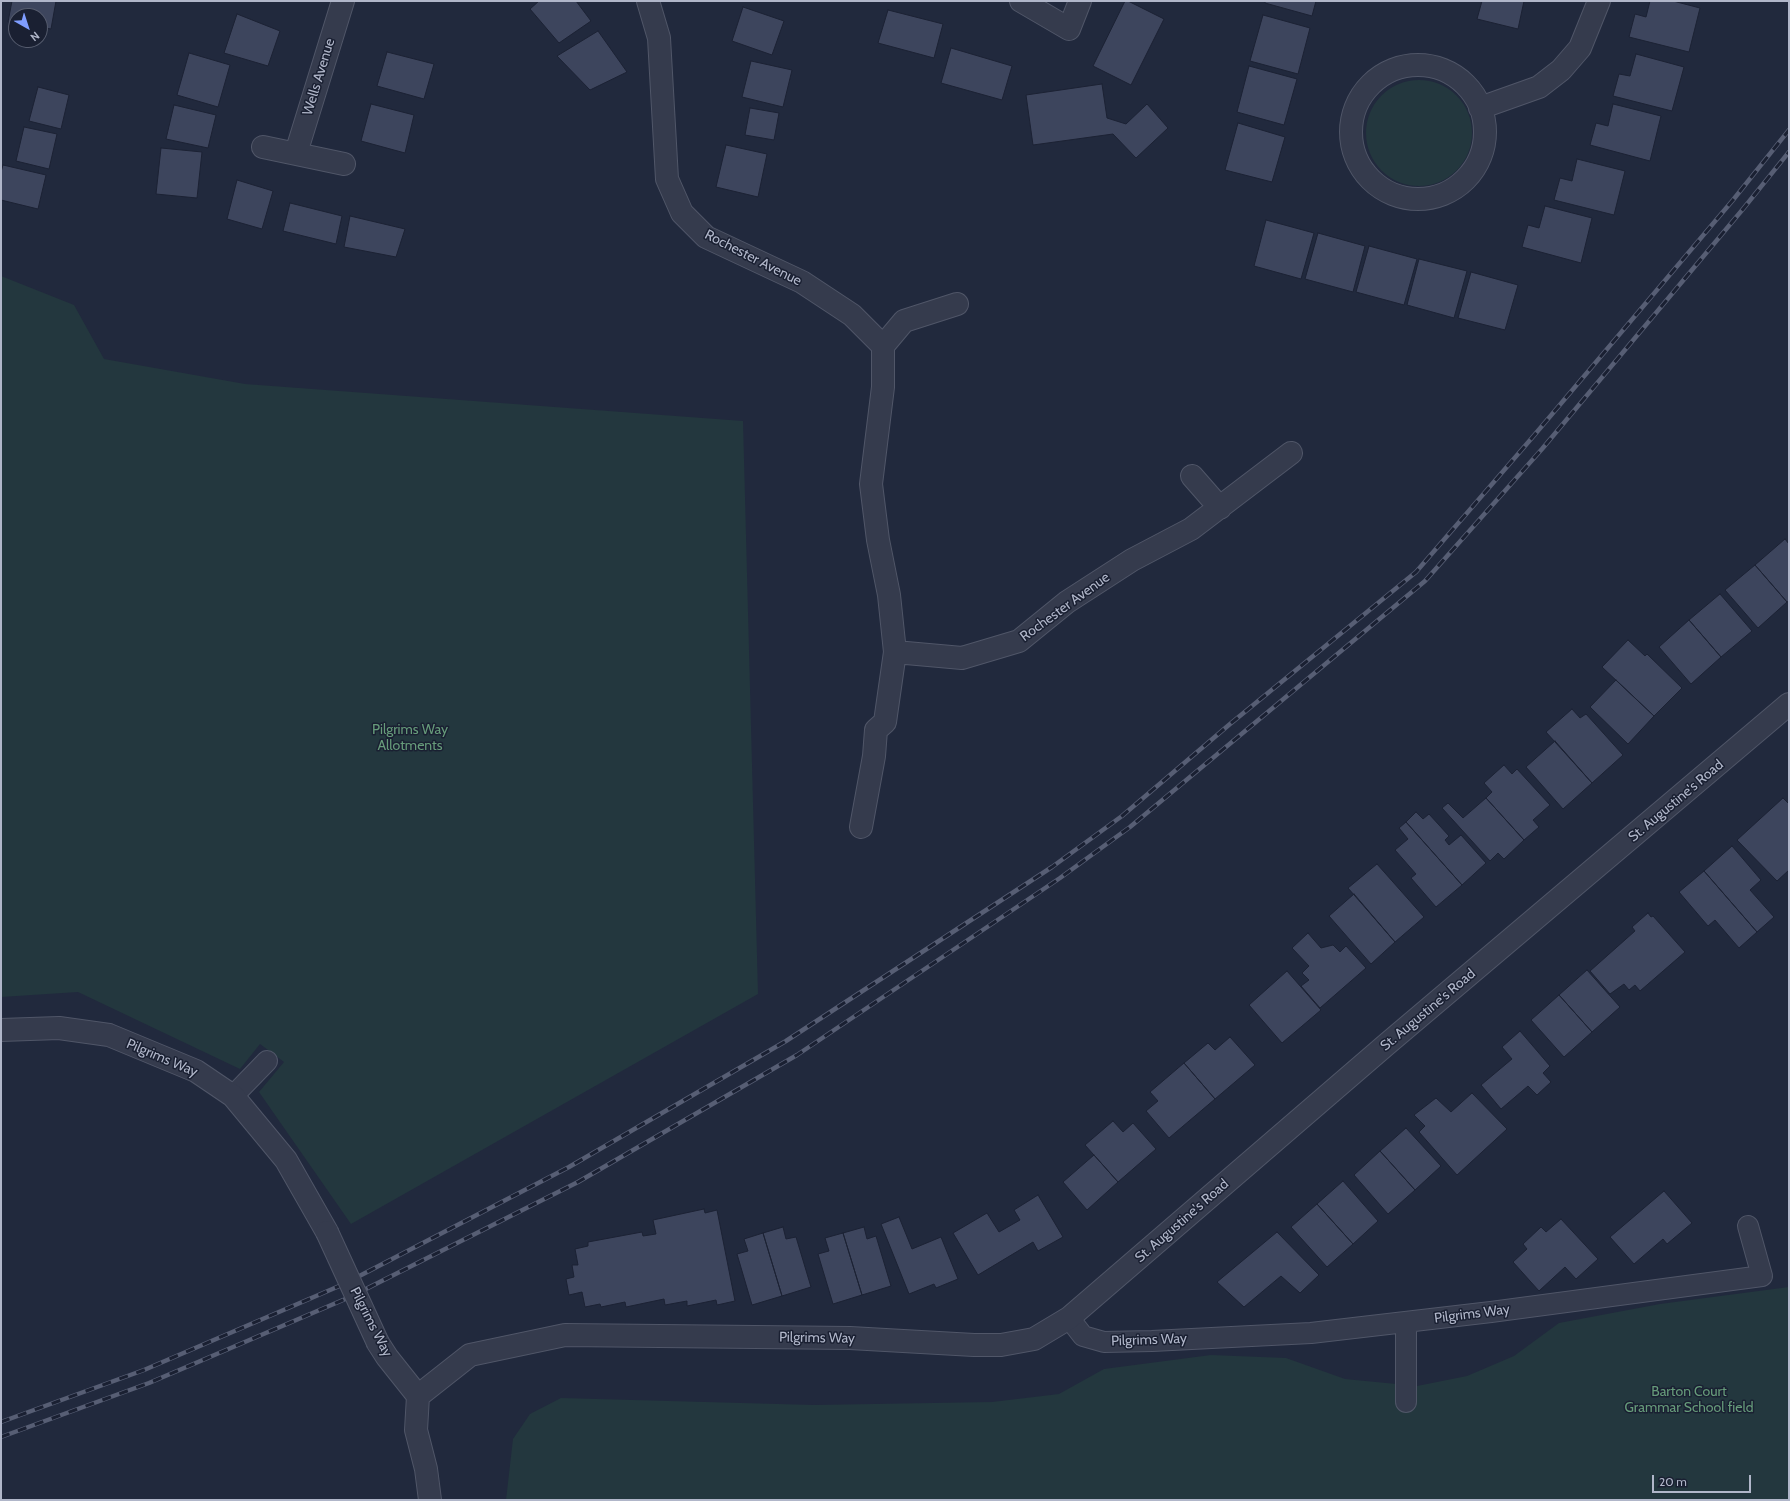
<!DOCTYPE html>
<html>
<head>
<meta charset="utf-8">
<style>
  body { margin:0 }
  #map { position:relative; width:1790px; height:1501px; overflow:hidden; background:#21293d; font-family:Cabin,sans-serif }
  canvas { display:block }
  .frame { position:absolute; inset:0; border:2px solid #b0b6c9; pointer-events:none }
  .north { position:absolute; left:8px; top:8px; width:40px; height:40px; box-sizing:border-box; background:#1a2032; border:1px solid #565c6e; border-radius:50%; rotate:141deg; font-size:11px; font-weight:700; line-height:16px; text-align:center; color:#b0b6c9 }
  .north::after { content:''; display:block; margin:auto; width:14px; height:18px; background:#7f9dff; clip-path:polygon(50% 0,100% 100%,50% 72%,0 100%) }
  .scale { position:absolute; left:1652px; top:1475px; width:99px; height:18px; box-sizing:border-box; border:2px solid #b0b6c9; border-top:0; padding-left:5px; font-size:12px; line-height:14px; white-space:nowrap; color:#b0b6c9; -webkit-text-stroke:3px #1a2032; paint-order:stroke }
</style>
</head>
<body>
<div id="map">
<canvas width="1790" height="1501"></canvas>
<div class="frame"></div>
<div class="north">N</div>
<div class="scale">20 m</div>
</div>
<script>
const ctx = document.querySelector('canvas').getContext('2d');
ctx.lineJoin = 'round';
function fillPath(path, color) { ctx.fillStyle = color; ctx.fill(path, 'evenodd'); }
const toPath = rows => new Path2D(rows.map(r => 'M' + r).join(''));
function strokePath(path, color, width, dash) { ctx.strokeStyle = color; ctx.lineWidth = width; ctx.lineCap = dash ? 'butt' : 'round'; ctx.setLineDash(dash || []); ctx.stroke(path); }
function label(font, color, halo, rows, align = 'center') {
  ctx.font = font + ' Cabin,sans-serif'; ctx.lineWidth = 3; ctx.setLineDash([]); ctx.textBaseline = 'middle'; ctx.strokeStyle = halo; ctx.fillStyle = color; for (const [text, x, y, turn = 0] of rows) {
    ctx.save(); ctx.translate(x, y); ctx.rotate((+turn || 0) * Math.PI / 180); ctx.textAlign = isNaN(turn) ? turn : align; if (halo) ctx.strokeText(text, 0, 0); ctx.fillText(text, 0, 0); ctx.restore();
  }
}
fillPath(toPath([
  '1366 133a53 53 0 1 1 106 0a53 53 0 1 1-106 0Z',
  [1,276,74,305,104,359,245,384,743,421,758,994,351,1224,259,1092,284,1062,260,1044,240,1069,78,992,1,997],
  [1789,1287,1789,1500,506,1500,513,1439,530,1414,561,1398,814,1405,992,1402,1059,1394,1104,1369,1211,1355,1286,1358,1345,1379,1417,1386,1467,1376,1514,1356,1559,1323,1660,1304]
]), '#23373e');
const building = toPath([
  [12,1,56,1,51,29,40,27,40,16,16,16,16,23,8,22,12,1],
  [539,1,576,1,591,21,559,43,530,9,539,1],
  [1125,1,1128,1,1164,19,1131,85,1093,66,1125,1],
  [1265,1,1316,1,1312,16,1265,3,1265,1],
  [1482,1,1524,1,1518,29,1477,19,1482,1],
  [1650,1,1673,1,1700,8,1689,52,1629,37,1635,14,1646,17,1650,1],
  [743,7,784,21,772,55,732,41,743,7],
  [888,10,943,24,934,58,878,43,888,10],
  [237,14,280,31,268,66,224,53,237,14],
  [1263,15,1310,28,1298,74,1250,61,1263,15],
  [598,31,627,72,590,90,557,56,598,31],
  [951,48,1012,66,1002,100,941,83,951,48],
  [387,52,434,64,424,99,377,86,387,52],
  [189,53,230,65,218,107,177,95,189,53],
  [1636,54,1684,67,1672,111,1613,96,1619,74,1630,76,1636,54],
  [751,61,792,70,783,107,742,97,751,61],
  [1249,66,1297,79,1284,125,1237,112,1249,66],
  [1102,84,1107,118,1126,124,1147,104,1168,128,1136,158,1113,134,1033,145,1026,95,1102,84],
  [38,87,69,95,61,129,29,121,38,87],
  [371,104,414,115,405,153,361,141,371,104],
  [1613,104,1661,116,1650,161,1590,145,1596,123,1608,126,1613,104],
  [174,105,216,115,208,148,166,139,174,105],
  [750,108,779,113,774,140,745,135,750,108],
  [1238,123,1285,137,1272,182,1225,170,1238,123],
  [24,127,57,134,49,169,16,161,24,127],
  [726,145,767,154,758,197,716,187,726,145],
  [161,148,202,152,197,198,156,194,161,148],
  [1577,159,1625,171,1614,215,1554,200,1560,178,1572,181,1577,159],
  [3,165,46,175,38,209,1,200,1,172,3,165],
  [237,180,273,191,262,229,227,219,237,180],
  [290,203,342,216,336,244,283,231,290,203],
  [1545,206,1592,218,1581,263,1522,247,1528,225,1539,228,1545,206],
  [350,216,405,229,396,257,344,247,350,216],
  [1266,220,1314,233,1301,279,1254,266,1266,220],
  [1318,233,1365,246,1353,292,1305,279,1318,233],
  [1369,246,1417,259,1404,305,1356,292,1369,246],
  [1419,259,1467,271,1454,318,1407,305,1419,259],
  [1471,272,1518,285,1505,330,1458,318,1471,272],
  [1785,539,1789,544,1789,601,1787,602,1755,565,1785,539],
  [1755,565,1787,602,1758,628,1725,590,1755,565],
  [1720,594,1752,631,1721,657,1689,620,1720,594],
  [1689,620,1721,657,1691,684,1659,647,1689,620],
  [1628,640,1645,656,1647,654,1682,688,1654,716,1602,667,1628,640],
  [1616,680,1654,716,1628,744,1590,707,1616,680],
  [1572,709,1580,718,1586,714,1623,755,1592,783,1546,732,1572,709],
  [1555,741,1592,783,1563,809,1526,767,1555,741],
  [1504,765,1512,774,1517,769,1550,805,1533,820,1539,827,1524,840,1486,798,1492,792,1484,783,1504,765],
  [1486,798,1524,840,1504,859,1498,853,1490,861,1442,808,1448,803,1463,818,1486,798],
  [1783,798,1789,804,1789,870,1777,881,1737,840,1783,798],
  [1416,812,1423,819,1429,814,1449,836,1445,840,1449,845,1461,835,1486,863,1462,885,1406,822,1416,812],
  [1406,822,1462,885,1436,907,1411,878,1416,874,1395,850,1408,839,1399,828,1406,822],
  [1732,846,1761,880,1750,890,1774,917,1757,932,1704,871,1732,846],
  [1377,864,1424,917,1395,942,1348,888,1377,864],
  [1704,871,1757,932,1739,948,1715,920,1708,926,1679,892,1704,871],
  [1354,894,1395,942,1371,964,1329,916,1354,894],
  [1648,913,1651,917,1653,916,1685,952,1640,991,1635,985,1629,990,1624,984,1610,994,1590,971,1635,931,1632,927,1648,913],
  [1308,933,1321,948,1333,945,1340,952,1346,946,1366,968,1320,1008,1301,986,1309,980,1302,973,1309,966,1292,948,1308,933],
  [1587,970,1620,1007,1592,1032,1559,995,1587,970],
  [1287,971,1321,1010,1282,1043,1249,1005,1287,971],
  [1559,995,1592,1032,1564,1057,1531,1020,1559,995],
  [1520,1031,1550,1066,1543,1073,1551,1082,1537,1095,1528,1086,1501,1109,1481,1085,1512,1059,1502,1047,1520,1031],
  [1230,1037,1255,1065,1215,1099,1184,1063,1208,1043,1215,1050,1230,1037],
  [1184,1063,1215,1099,1169,1138,1146,1111,1158,1101,1150,1092,1184,1063],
  [1472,1093,1507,1129,1457,1175,1419,1132,1425,1126,1414,1115,1436,1098,1451,1112,1472,1093],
  [1113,1121,1123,1132,1133,1123,1156,1149,1118,1182,1085,1145,1113,1121],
  [1406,1128,1441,1166,1415,1190,1380,1151,1406,1128],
  [1380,1151,1415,1190,1388,1214,1354,1175,1380,1151],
  [1094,1155,1118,1182,1087,1210,1063,1182,1094,1155],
  [1343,1181,1378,1221,1353,1244,1317,1204,1343,1181],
  [1664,1191,1692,1223,1667,1244,1663,1239,1634,1264,1610,1237,1664,1191],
  [1038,1195,1063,1237,1038,1251,1033,1242,978,1275,953,1233,987,1213,999,1232,1020,1220,1014,1210,1038,1195],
  [1317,1204,1353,1244,1327,1267,1291,1227,1317,1204],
  [704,1209,705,1213,717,1210,735,1301,717,1305,716,1300,687,1306,687,1301,665,1305,664,1299,626,1307,625,1302,601,1307,600,1304,585,1307,582,1292,569,1295,566,1279,574,1277,572,1265,578,1265,575,1249,588,1246,588,1242,642,1232,643,1236,656,1234,653,1220,704,1209],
  [899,1217,912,1249,941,1237,958,1279,936,1288,934,1284,909,1294,881,1224,899,1217],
  [1561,1219,1598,1259,1576,1279,1565,1267,1539,1291,1513,1262,1527,1249,1523,1244,1541,1227,1546,1232,1561,1219],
  [783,1227,786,1239,796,1237,811,1287,782,1296,763,1233,783,1227],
  [864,1227,867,1239,876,1236,891,1286,862,1295,843,1233,864,1227],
  [1277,1232,1319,1275,1300,1293,1281,1276,1244,1307,1217,1282,1277,1232],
  [763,1233,782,1296,752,1305,737,1254,748,1251,744,1239,763,1233],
  [843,1233,862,1295,833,1304,818,1254,829,1251,825,1238,843,1233]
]);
fillPath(building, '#3d455d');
strokePath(building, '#1c2234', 1);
const lane = toPath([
  [233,1096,267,1061],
  [1069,1318,1083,1336,1104,1342,1152,1341,1311,1333,1491,1312,1762,1276,1748,1226],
  [1406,1402,1406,1322]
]);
const street = toPath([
  [648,1,659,38,667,179,682,213,706,237,802,282,852,315,883,346,883,387,871,484,878,540,889,595,895,652,962,658,1019,641,1067,602,1132,560,1191,529,1291,453],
  [1021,1,1069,29,1080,1],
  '1351 132a67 67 0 1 1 134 0a67 67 0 1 1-134 0Z',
  [1480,108,1539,87,1561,70,1580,48,1599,1],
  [263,147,344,164],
  [296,153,343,1],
  [883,346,904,321,957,304],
  [1192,476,1220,508],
  [861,827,874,756,876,730,885,722,895,652],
  [1,1030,59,1028,109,1035,196,1071,233,1096,286,1160,327,1232],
  [378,1343,387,1357,418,1396],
  [418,1396,470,1355,565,1335,850,1338,974,1345,1001,1345,1034,1339,1069,1318,1387,1044,1789,704],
  [418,1396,416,1430,426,1469,430,1500]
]);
strokePath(lane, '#505668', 22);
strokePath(street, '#505668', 24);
strokePath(lane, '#353b4d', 20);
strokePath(street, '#353b4d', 22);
const rail = toPath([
  [1,1422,144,1370,344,1284,569,1167,786,1041,1052,867,1122,816,1230,724,1416,572,1531,439,1733,200,1789,130],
  [1,1437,149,1383,350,1297,578,1182,797,1055,1060,878,1130,827,1425,581,1542,449,1743,209,1789,152]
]);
strokePath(rail, '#575e74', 4.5);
strokePath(rail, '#1a2032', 3, [9]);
const streetBridge = toPath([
  [327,1232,378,1343]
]);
strokePath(streetBridge, '#505668', 24, []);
strokePath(streetBridge, '#353b4d', 22);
label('14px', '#b0b6c9', '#1a2032', [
  ["Wells Avenue",319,77,-73],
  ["Rochester Avenue",753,258,27],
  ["Rochester Avenue",1065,607,-36],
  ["St. Augustine's Road",1676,801,-40],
  ["St. Augustine's Road",1428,1010,-40],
  ["Pilgrims Way",162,1058,23],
  ["St. Augustine's Road",1182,1221,-41],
  ["Pilgrims Way",1472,1314,-7],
  ["Pilgrims Way",371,1322,63],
  ["Pilgrims Way",817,1338,1],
  ["Pilgrims Way",1149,1340,-2]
]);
label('14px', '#669b7a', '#1a2032', [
  ["Pilgrims Way",410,730],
  ["Allotments",410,746],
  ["Barton Court",1689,1392],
  ["Grammar School field",1689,1408]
]);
</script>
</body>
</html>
